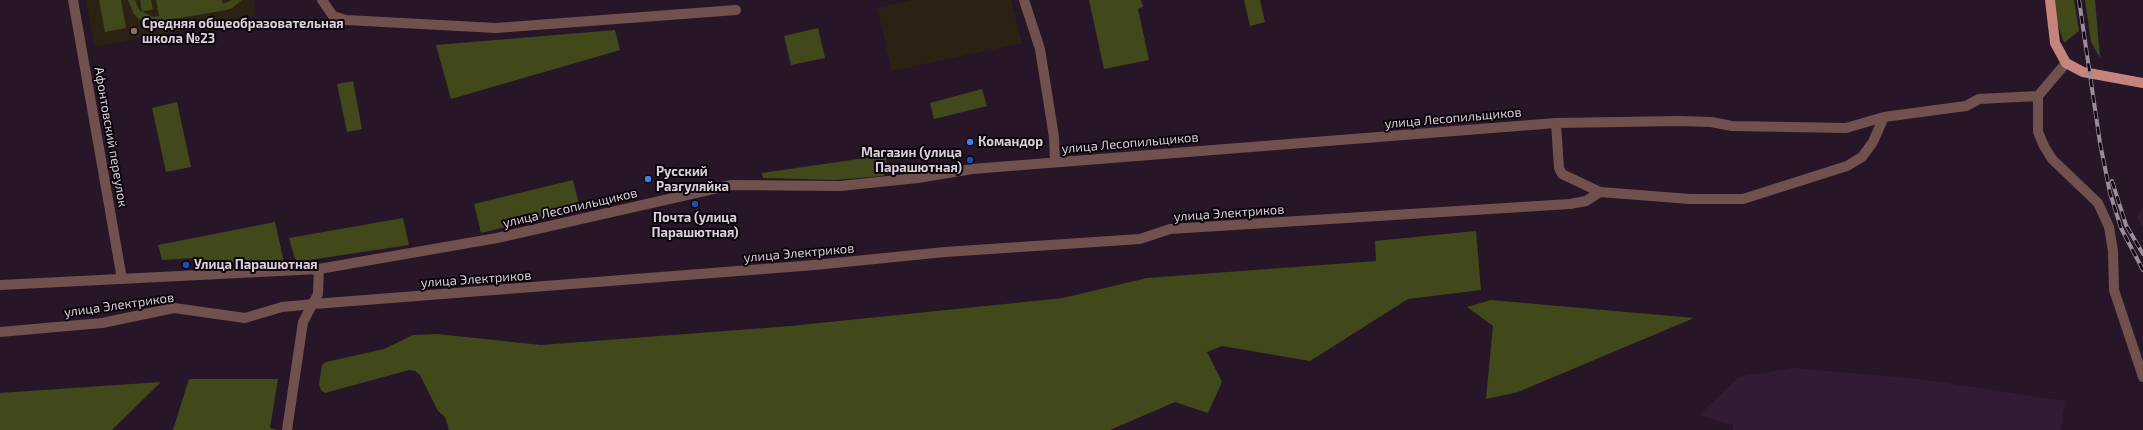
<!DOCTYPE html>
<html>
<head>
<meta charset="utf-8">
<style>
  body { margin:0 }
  canvas { display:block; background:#271628 }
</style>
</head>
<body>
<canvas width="2143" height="430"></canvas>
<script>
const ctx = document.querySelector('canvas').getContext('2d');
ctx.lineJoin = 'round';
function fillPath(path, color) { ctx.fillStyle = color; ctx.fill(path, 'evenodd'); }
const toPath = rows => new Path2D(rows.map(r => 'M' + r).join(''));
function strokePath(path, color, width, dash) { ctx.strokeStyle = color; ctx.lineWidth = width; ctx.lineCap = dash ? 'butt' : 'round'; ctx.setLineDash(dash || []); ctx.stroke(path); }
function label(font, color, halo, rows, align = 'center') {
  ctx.font = font + ' "Exo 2",sans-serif'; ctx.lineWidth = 4; ctx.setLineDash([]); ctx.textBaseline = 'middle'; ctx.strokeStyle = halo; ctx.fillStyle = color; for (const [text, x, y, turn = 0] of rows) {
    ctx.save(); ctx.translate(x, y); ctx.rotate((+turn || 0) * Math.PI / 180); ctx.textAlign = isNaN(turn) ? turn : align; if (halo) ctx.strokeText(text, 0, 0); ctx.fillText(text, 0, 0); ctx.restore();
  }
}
fillPath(toPath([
  [1481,118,1482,123,1389,131,1388,125],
  [2143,207,2143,227,2137,218],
  [1793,368,1919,379,2065,401,2061,430,1733,430,1733,425,1699,415,1739,377]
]), '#321c34');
fillPath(toPath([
  [86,0,254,0,256,15,95,47],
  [913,0,1011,0,1022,43,892,71,877,8]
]), '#2c2213');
fillPath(toPath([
  [99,0,121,0,126,28,105,32],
  [128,0,135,0,139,10,153,17,159,16,156,0,222,0,223,4,232,0,242,0,232,8,226,10,152,23,139,19,134,14],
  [140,0,151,0,153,9,142,12],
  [1089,0,1141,0,1143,7,1138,9,1149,60,1104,69],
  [1244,0,1260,0,1265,22,1250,26],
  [2054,0,2074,0,2079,31,2064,43,2057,22],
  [2085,0,2095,0,2100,58,2091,42],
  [818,28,825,58,791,65,784,36],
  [615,30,620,50,451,99,436,45],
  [353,81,362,129,347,132,337,84],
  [982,89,987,106,934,119,930,103],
  [177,102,191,167,166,172,152,108],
  [886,155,887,172,883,176,835,180,763,178,762,173],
  [573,180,580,209,481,233,474,204],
  [403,218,409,245,296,262,289,238],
  [275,222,284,262,224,263,195,258,162,260,158,245],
  [1476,231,1481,290,1408,299,1310,361,1222,346,1207,352,1222,382,1208,413,1175,402,1110,430,449,430,445,417,438,411,420,375,415,371,409,370,325,393,321,390,319,384,322,365,326,362,384,349,413,335,437,334,541,345,791,326,1063,298,1147,278,1376,261,1375,241],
  [1491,300,1694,318,1518,392,1486,399,1493,326,1467,307],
  [189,379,278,379,270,428,277,430,173,430],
  [161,382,112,430,0,430,0,393]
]), '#41481a');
strokePath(toPath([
  [73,0,122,279],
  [322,0,333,16,346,20,496,28,736,10],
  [1024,0,1040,49,1054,137,1055,162],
  [2038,96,2038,132,2044,146,2052,159,2098,203,2109,227,2113,251,2114,290,2143,377],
  [1556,123,1559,168,1562,174,1600,192,1690,199,1743,199,1847,166,1862,157,1873,142,1884,117,1966,106,1979,99,2038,96,2066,63],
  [0,285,319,269,497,238,731,185,840,186,918,178,972,169,1556,123,1679,121,1711,122,1732,126,1846,128,1884,117],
  [0,332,102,323,174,308,245,318,282,307,314,304,815,265,945,252,1140,239,1170,229,1570,204,1586,201,1600,192],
  [287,430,303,322,318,294,319,269]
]), '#71514d', 10);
strokePath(toPath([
  [2050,0,2055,43,2066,63,2083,72,2143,83]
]), '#c6857c', 10);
const rail = toPath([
  [2079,0,2100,143,2110,193,2121,228,2143,270],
  [2112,181,2126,225,2143,254]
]);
strokePath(rail, '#9a8c9b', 4);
strokePath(rail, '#0c050c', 2.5, [8]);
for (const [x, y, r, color] of [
  [134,31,4,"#8d6e63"],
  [970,142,4,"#3f7fe0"],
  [970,160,4,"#1a4fb4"],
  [648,179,4,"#3f7fe0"],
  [695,204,4,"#1a4fb4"],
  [186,265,4,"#1a4fb4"]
]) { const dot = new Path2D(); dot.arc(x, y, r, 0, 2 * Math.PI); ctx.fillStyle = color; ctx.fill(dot); strokePath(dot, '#0c050c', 1.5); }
label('bold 13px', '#dbcedb', '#0c050c', [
  ["Средняя общеобразовательная",142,24],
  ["школа №23",142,39],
  ["Командор",978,142],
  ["Магазин (улица",962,153,"right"],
  ["Парашютная)",962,168,"right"],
  ["Русский",656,172],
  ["Разгуляйка",656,187],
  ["Почта (улица",695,218,"center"],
  ["Парашютная)",695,233,"center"],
  ["Улица Парашютная",194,265]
], 'left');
label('13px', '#dbcedb', '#0c050c', [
  ["улица Лесопильщиков",1453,118,-5],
  ["Афонтовский переулок",111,137,80],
  ["улица Лесопильщиков",1130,143,-5],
  ["улица Лесопильщиков",570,208,-13],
  ["улица Электриков",1229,213,-4],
  ["улица Электриков",799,253,-5],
  ["улица Электриков",476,279,-4],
  ["улица Электриков",119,305,-8]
]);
</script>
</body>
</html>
